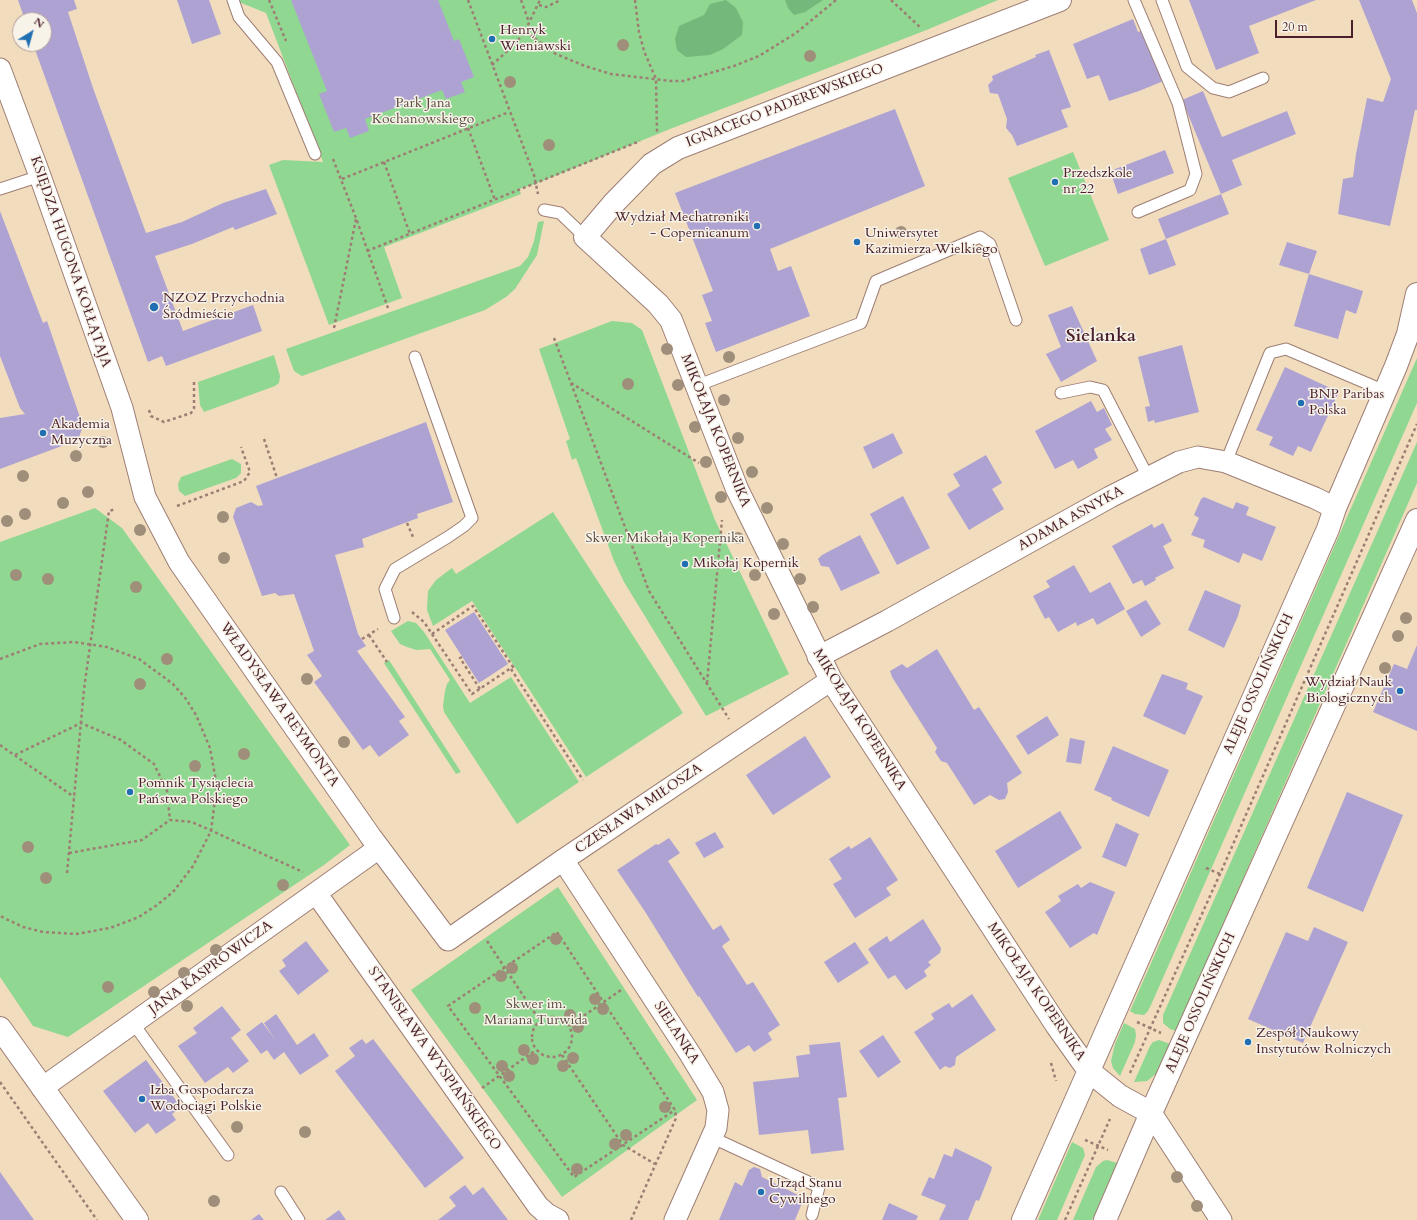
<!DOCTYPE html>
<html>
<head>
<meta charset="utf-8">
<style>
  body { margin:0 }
  #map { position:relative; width:1417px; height:1220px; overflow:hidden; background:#f1ddbd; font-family:Cardo,serif }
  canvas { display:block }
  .north { position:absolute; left:12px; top:12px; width:40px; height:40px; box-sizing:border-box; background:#f7f3e8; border:1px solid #b29e9c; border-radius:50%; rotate:37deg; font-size:11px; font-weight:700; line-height:16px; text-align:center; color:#4a1f2b }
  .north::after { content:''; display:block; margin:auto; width:14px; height:18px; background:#1f6fb2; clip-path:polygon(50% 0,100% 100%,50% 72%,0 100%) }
  .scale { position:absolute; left:1275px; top:20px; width:78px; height:18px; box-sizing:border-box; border:2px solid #4a1f2b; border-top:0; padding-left:5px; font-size:12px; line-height:14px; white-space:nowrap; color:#4a1f2b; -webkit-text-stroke:3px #f7f3e8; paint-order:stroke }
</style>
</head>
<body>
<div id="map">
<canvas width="1417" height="1220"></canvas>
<div class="north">N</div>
<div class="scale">20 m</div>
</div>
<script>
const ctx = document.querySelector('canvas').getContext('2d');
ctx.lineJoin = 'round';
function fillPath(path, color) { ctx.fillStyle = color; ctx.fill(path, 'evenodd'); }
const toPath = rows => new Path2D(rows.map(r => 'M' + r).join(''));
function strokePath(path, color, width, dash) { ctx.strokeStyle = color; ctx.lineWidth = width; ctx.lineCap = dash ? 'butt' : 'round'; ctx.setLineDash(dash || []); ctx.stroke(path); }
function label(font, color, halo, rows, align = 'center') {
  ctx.font = font + ' Cardo,serif'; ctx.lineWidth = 3; ctx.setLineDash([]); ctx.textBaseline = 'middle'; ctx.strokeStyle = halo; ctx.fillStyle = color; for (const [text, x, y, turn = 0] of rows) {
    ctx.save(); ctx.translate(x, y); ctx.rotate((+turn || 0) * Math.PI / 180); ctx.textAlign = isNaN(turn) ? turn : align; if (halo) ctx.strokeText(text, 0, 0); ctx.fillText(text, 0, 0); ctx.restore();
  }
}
fillPath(toPath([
  [234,0,998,0,924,31,670,129,535,184,519,189,521,194,384,247,402,298,329,325,269,165,283,160,323,162,266,13],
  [1073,152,1109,240,1045,266,1008,178],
  [544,221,537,255,515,289,506,297,485,310,302,376,294,371,286,349,520,266,528,257,534,241,538,222],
  [612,321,632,323,642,330,715,520,789,674,706,716,624,582,614,561,576,458,572,460,566,441,570,439,539,349],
  [274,355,280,376,279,383,275,386,204,412,200,405,198,382],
  [1417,358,1417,403,1151,1005,1148,1011,1144,1015,1135,1014,1130,1011],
  [1417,442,1417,483,1176,1031,1170,1029,1163,1023,1163,1015],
  [232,459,241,464,241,473,236,478,185,496,179,491,178,484,181,477],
  [95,508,122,528,350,845,324,865,68,1037,33,1026,0,977,0,542],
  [553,512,683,713,586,777,472,601,433,626,427,610,428,591,436,580,452,568,456,574],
  [408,621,416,623,424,632,470,703,511,677,579,782,517,824,444,712,443,706,445,691,447,684,450,680,430,649,416,650,407,647,400,644,391,631],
  [389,660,461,772,456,774,384,663],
  [558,887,697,1100,562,1197,411,990],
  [1124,1023,1135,1029,1136,1035,1135,1042,1120,1076,1113,1068,1111,1061,1115,1044],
  [1159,1040,1170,1044,1157,1073,1147,1081,1134,1082,1150,1046,1153,1042],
  [1072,1142,1083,1148,1085,1155,1057,1220,1038,1220],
  [1107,1160,1117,1163,1092,1220,1073,1220,1096,1167,1103,1161]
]), '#90d791');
fillPath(toPath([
  [726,0,736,8,743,22,742,35,723,49,710,55,686,57,677,50,675,39,679,26,704,15,710,4],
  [785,0,823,0,805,12,794,15,788,8]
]), '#74b87b');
fillPath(toPath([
  [18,0,74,0,77,9,68,12,93,88,146,233,182,222,223,203,266,189,277,214,235,230,233,227,192,244,155,256,183,331,253,305,262,331,166,366,162,356,148,362,33,44,44,44,44,20,25,20],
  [177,0,209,0,221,34,192,44],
  [291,0,438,0,454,41,459,39,474,77,461,82,465,92,446,99,442,90,365,119,369,131,350,138,346,128,334,132,319,94,327,91],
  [1189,0,1316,0,1249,26,1259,53,1216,70],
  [1359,0,1412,0,1417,13,1417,110,1415,110,1390,226,1338,214,1343,179,1353,177,1356,154,1367,98,1383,102,1391,79],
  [1133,19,1138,32,1145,29,1166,80,1139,91,1109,101,1099,75,1087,79,1073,44],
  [1049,50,1071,107,1061,110,1068,127,1017,146,1012,135,1006,128,1007,119,998,94,990,93,988,85,993,80,992,76,1036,57,1035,55],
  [1203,91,1222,137,1287,111,1296,134,1232,160,1242,185,1221,194,1182,100],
  [895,109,925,186,770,249,778,271,791,266,810,316,716,352,705,323,712,321,702,295,713,291,675,193],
  [1165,150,1174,173,1118,194,1110,171],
  [1221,194,1229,214,1166,239,1158,219],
  [0,211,43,323,47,321,83,426,78,440,0,469,0,418,25,414,20,408,0,356],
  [1166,239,1176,265,1149,275,1140,249],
  [1287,242,1317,251,1309,274,1279,265],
  [1309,274,1363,291,1356,314,1346,310,1338,339,1294,326],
  [1072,306,1097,361,1061,382,1046,354,1061,347,1048,315],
  [1182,345,1199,412,1155,423,1154,420,1148,422,1145,407,1150,406,1138,357],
  [1285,367,1339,392,1311,452,1298,446,1293,456,1269,445,1273,437,1256,430],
  [1091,401,1097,412,1104,408,1112,425,1105,429,1112,440,1094,449,1098,458,1078,469,1073,460,1055,469,1035,431],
  [426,422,453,502,417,514,418,518,362,539,364,547,335,555,358,634,366,646,357,651,405,717,399,721,409,735,379,757,370,745,363,750,314,682,322,676,307,655,314,651,294,594,279,596,275,593,262,596,233,517,236,508,251,502,258,506,263,505,256,486],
  [893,433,903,453,873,469,863,447],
  [986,455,1002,483,992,489,1004,509,969,530,947,494,960,486,953,474],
  [903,496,930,548,897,565,870,514],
  [1204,497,1233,509,1236,502,1249,507,1246,515,1276,527,1262,561,1243,553,1239,563,1203,547,1205,540,1191,535,1199,518,1194,515,1201,499],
  [1163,523,1172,541,1163,546,1174,568,1155,578,1156,580,1145,586,1142,580,1133,584,1112,546,1152,524,1154,528],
  [860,535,880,573,841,591,829,567,821,566,818,559,822,555],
  [1074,565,1090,593,1110,582,1125,609,1097,625,1093,618,1077,626,1076,622,1058,632,1049,617,1045,619,1033,596,1050,587,1046,581],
  [1205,590,1241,605,1238,616,1224,648,1188,630],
  [1146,600,1161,624,1141,637,1126,611],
  [474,612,508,664,479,683,445,630],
  [1417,645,1417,731,1373,712,1394,664,1407,669],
  [937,649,974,710,979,707,1022,773,1007,783,1008,792,1005,799,999,800,990,795,974,805,947,763,941,761,935,752,937,748,892,677,890,671,902,664,907,668],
  [1162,674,1188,683,1186,689,1203,696,1185,735,1143,716],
  [1047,716,1059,735,1028,755,1016,736],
  [805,736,831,777,773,815,746,775],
  [1070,738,1085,741,1081,764,1066,762],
  [1113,746,1169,770,1149,817,1111,800,1112,798,1094,790],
  [1347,792,1403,815,1363,912,1307,888],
  [1060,811,1082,848,1018,888,995,851],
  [1116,823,1139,834,1126,867,1102,857],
  [715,832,724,847,704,858,695,843],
  [870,837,898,880,886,888,891,895,855,918,833,884,842,879,829,859,849,846,851,849],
  [669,838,680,853,668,861,713,930,721,925,730,940,722,946,747,985,753,982,780,1025,768,1033,772,1040,754,1052,749,1045,736,1053,699,996,698,997,644,910,617,870,656,844,658,845],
  [1090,882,1115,892,1097,935,1094,933,1070,948,1045,912,1061,901,1058,896,1078,884,1081,888],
  [923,919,941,948,940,953,928,962,931,965,924,971,927,976,906,990,895,975,888,979,868,949,887,936,890,942],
  [1314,927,1348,942,1303,1043,1248,1019,1286,932,1308,941],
  [306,941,329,971,298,995,279,971,286,966,282,960],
  [855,942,869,963,838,983,824,962],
  [972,994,996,1030,956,1057,955,1065,950,1068,945,1066,940,1070,914,1032,934,1019,931,1014,949,1003,952,1008],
  [222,1006,241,1030,231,1038,249,1061,233,1073,228,1067,205,1083,178,1046,197,1033,193,1028],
  [276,1014,297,1045,314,1033,329,1056,300,1075,284,1052,274,1060,267,1050,261,1054,246,1034,262,1022,276,1041,264,1023],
  [883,1035,901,1062,878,1078,859,1051],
  [362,1039,366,1044,373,1039,464,1158,425,1188,335,1071,355,1056,349,1048],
  [840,1042,847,1097,838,1098,844,1150,811,1154,808,1130,759,1135,753,1082,799,1077,796,1056,810,1054,809,1045],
  [146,1060,181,1107,172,1114,176,1120,156,1134,148,1123,135,1133,103,1091],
  [955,1148,988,1164,992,1167,991,1171,979,1201,976,1200,968,1220,939,1220,946,1205,921,1195,929,1177,934,1179,944,1154,952,1157],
  [754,1167,760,1169,762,1177,804,1198,795,1220,719,1220,735,1182,742,1186,749,1170],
  [0,1172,34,1220,0,1220],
  [465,1185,473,1195,483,1187,508,1220,438,1220,456,1206,449,1197],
  [889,1203,918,1216,916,1220,882,1220],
  [339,1210,346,1220,325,1220],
  [259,1214,264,1220,251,1220]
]), '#aea2d3');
const lane = toPath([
  [233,0,239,17,277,62,315,154],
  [1134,0,1178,103,1196,174,1190,190,1138,212],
  [1162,0,1187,67,1213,88,1229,92,1263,78],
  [0,189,40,176],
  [544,210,560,213,585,237],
  [696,386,861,323,876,281,980,237,990,244,1016,320],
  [1061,393,1090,387,1103,390,1148,477],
  [1226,462,1270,353,1286,349,1385,391],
  [394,618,385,589,395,569,448,537,464,526,472,518,415,357],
  [133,1023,228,1155],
  [711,1137,819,1187,812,1215],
  [281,1192,299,1220]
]);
const street = toPath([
  [0,69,40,176,122,408,145,497,179,562,371,837,448,940,563,860,831,680],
  [818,657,887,621,1110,497,1179,462,1198,457,1226,462,1315,498,1335,508],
  [563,860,690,1054,713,1092,718,1110,716,1128,675,1220],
  [316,893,538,1206,547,1214,558,1220],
  [42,1088,379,848],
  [1151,1113,1221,1220]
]);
const secondary = toPath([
  [1060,0,678,148,652,164,613,204,585,237,658,304,671,320,737,489,831,680,1057,1026,1089,1071,1120,1096,1151,1113],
  [0,1028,137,1220],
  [1023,1220,1328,529,1335,508,1396,366,1408,334,1417,294],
  [1105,1220,1151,1113,1417,520]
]);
strokePath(lane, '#9e7e74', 13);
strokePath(street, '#9e7e74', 23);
strokePath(secondary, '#9e7e74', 24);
strokePath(toPath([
  [269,0,286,41],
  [468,0,534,175,538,194],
  [521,0,529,22],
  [635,0,639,32,644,51,656,79,657,132],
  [891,0,921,28],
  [539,5,546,7,561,0],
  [525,31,556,54,585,66,611,74,671,81,683,81,734,66,759,56,796,33,836,0],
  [492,65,515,44,525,31,540,0],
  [468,128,495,200],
  [333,159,356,218,388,308],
  [384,162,410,234],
  [342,179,509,112],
  [367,251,640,141],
  [334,328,356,219],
  [554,338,649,591,729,719],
  [571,383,699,463],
  [149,410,151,416,164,422,191,413,194,408,194,381],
  [264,439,277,478],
  [177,506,244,481,250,472,241,447],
  [407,523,413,537],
  [412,612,424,622,472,694,514,666],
  [432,634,473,606,513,667],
  [369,635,387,662],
  [362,639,378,629],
  [462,657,460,658,480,689],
  [0,659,40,644,74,642,107,647,139,659,173,684,186,699,196,715,210,748,216,781,215,800,211,831,193,866,173,892,157,905,139,917,110,928,76,934,43,932,23,927,0,916],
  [511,669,583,780],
  [707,683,722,520],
  [0,745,74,797],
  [15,755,81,723,121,740,154,764,167,791,170,820],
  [69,853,142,840,170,820,192,822,303,872],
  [1206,868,1220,874],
  [67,873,84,689,109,511,116,509],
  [487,941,540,1021],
  '532 1037a20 20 0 1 1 40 0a20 20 0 1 1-40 0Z',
  [1137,1022,1161,1033],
  [569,1026,621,990],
  [562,1055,623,1145,655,1164],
  [1051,1063,1056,1081],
  [1130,1073,1220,874,1417,424],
  [0,1082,97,1220],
  [482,1088,536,1050],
  [1085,1140,1108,1150],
  [631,1220,676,1118,675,1110,557,932,448,1006,574,1177,675,1110],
  [1065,1220,1110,1119]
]), '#9e7e74', 2.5, [3, 3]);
strokePath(lane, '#fff', 11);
strokePath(street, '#fff', 21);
strokePath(secondary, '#fff', 22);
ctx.fillStyle = '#9f8e7a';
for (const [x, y] of [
  [623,45],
  [810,56],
  [510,82],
  [549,145],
  [901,232],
  [667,349],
  [729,357],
  [628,384],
  [678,385],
  [724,400],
  [695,427],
  [738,438],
  [103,442],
  [76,456],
  [706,462],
  [752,472],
  [23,476],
  [88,492],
  [721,497],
  [63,503],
  [767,508],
  [25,514],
  [223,517],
  [7,521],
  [140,530],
  [738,538],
  [783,544],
  [224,558],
  [16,575],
  [755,575],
  [48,579],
  [800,579],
  [136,587],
  [813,607],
  [774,614],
  [1406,618],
  [1398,636],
  [167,659],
  [1385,668],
  [307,679],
  [140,684],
  [344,742],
  [244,754],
  [195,766],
  [28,847],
  [46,878],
  [283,885],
  [556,939],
  [216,950],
  [512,968],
  [184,973],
  [501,976],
  [108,987],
  [154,992],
  [595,999],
  [187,1006],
  [475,1008],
  [603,1009],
  [570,1015],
  [578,1027],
  [524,1050],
  [573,1058],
  [533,1059],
  [502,1066],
  [563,1066],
  [509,1076],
  [665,1107],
  [237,1127],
  [305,1132],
  [626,1135],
  [615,1144],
  [577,1169],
  [1177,1177],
  [214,1201],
  [1197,1206]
]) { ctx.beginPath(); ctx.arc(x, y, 6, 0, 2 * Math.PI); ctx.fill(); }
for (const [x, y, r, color] of [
  [492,39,4,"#1f6fb2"],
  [1055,182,4,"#1f6fb2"],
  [757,226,4,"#1f6fb2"],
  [857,242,4,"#1f6fb2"],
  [154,307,5,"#1f6fb2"],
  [1301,403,4,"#1f6fb2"],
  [43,433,4,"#1f6fb2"],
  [685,564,4,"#1f6fb2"],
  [1400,691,4,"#1f6fb2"],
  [130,792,4,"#1f6fb2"],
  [1248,1042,4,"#1f6fb2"],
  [142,1099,4,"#1f6fb2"],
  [761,1192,4,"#1f6fb2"]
]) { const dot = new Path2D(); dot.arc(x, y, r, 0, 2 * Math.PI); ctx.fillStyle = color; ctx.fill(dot); strokePath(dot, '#f7f3e8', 1.5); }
label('14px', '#4a1f2b', '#f7f3e8', [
  ["Henryk",500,31],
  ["Wieniawski",500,47],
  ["Przedszkole",1063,174],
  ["nr 22",1063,190],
  ["Wydział Mechatroniki",749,218,"right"],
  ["- Copernicanum",749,234,"right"],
  ["Uniwersytet",865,234],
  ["Kazimierza Wielkiego",865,250],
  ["NZOZ Przychodnia",163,299],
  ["Śródmieście",163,315],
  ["BNP Paribas",1309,395],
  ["Polska",1309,411],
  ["Akademia",51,425],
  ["Muzyczna",51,441],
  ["Mikołaj Kopernik",693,564],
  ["Wydział Nauk",1392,683,"right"],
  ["Biologicznych",1392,699,"right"],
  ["Pomnik Tysiąclecia",138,784],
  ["Państwa Polskiego",138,800],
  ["Zespół Naukowy",1256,1034],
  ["Instytutów Rolniczych",1256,1050],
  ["Izba Gospodarcza",150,1091],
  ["Wodociągi Polskie",150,1107],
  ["Urząd Stanu",769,1184],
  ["Cywilnego",769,1200]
], 'left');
label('14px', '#5c4d44', '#f7f3e8', [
  ["Park Jana",423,104],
  ["Kochanowskiego",423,120],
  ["Skwer Mikołaja Kopernika",665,539],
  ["Skwer im.",536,1005],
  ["Mariana Turwida",536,1021]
]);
label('14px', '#4a1f2b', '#f7f3e8', [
  ["IGNACEGO PADEREWSKIEGO",785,106,-21],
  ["KSIĘDZA HUGONA KOŁŁĄTAJA",70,262,71],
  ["MIKOŁAJA KOPERNIKA",715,431,68],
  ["ADAMA ASNYKA",1071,519,-29],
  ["ALEJE OSSOLIŃSKICH",1259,684,-66],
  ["WŁADYSŁAWA REYMONTA",279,705,55],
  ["MIKOŁAJA KOPERNIKA",859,720,58],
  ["CZESŁAWA MIŁOSZA",639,809,-34],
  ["JANA KASPROWICZA",211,968,-36],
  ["MIKOŁAJA KOPERNIKA",1036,992,56],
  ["ALEJE OSSOLIŃSKICH",1201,1003,-66],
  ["SIELANKA",676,1033,57],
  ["STANISŁAWA WYSPIAŃSKIEGO",434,1059,55]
]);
label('bold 18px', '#4a1f2b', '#f7f3e8', [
  ["Sielanka",1101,337]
]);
</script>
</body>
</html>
